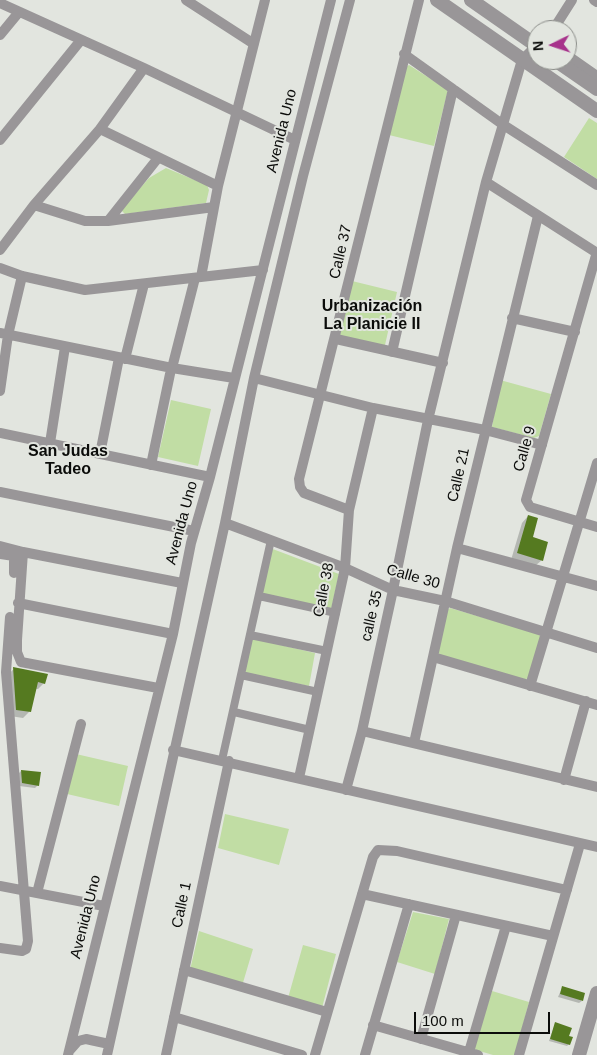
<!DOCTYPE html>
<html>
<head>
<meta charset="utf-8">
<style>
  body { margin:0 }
  #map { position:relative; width:597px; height:1055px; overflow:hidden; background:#e2e5df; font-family:Helvetica,sans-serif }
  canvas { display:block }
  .north { position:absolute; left:527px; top:20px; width:50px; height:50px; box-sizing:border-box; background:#e2e5df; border:1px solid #8c8e8a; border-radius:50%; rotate:266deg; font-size:14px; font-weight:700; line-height:20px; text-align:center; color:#0b0c0a }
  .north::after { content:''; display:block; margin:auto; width:18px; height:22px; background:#a7328b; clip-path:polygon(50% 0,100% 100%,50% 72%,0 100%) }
  .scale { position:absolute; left:414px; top:1012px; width:136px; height:22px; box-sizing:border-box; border:2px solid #0b0c0a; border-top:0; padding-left:6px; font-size:15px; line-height:18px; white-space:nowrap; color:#0b0c0a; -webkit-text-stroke:4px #e2e5df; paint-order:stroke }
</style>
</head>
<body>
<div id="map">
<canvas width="597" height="1055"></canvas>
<div class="north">N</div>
<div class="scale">100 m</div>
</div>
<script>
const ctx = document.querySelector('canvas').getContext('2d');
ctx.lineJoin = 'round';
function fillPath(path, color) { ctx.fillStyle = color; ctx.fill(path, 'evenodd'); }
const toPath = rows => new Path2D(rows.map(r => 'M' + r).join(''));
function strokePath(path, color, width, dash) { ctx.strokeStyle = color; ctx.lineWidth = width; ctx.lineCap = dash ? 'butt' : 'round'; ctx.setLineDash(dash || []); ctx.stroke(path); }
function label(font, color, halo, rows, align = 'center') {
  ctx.font = font + ' Helvetica,sans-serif'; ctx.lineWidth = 4; ctx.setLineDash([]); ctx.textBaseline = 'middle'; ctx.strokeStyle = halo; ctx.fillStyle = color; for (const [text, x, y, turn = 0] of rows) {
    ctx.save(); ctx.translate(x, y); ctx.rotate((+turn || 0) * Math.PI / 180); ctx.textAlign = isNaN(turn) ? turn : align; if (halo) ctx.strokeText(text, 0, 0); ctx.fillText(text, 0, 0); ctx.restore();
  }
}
fillPath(toPath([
  [409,65,448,90,434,146,389,135,404,68],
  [589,118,597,123,597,179,564,157],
  [166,168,207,185,209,190,206,203,125,214,121,210,149,178],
  [352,281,397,292,385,345,380,347,339,336],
  [500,380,551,394,539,436,534,438,492,427],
  [171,400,211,409,198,466,158,457],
  [270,548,339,574,331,610,262,594],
  [450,608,540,634,541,638,529,678,523,680,440,655,437,651,447,610],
  [250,638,315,653,309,686,245,673],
  [76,754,128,766,119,806,67,794],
  [225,814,289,829,279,865,218,848],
  [413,912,449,919,435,974,397,962],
  [199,931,253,949,242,986,190,970],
  [303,945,336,954,322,1008,288,998],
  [492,991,529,1002,515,1055,493,1055,476,1050,474,1047]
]), '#c1dda4');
fillPath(toPath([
  [528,516,531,538,542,560,535,566,511,560,522,523],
  [14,669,44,683,38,689,35,689,29,712,23,718,10,716,7,675],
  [21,771,38,785,35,788,19,786,18,774],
  [562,988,582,1001,579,1003,558,997],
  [555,1024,568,1037,569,1044,567,1046,549,1041]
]), '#0003');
fillPath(toPath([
  [528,515,538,518,533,537,548,542,543,561,517,553],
  [13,667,48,674,45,684,38,682,31,712,16,710],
  [21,770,41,772,39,786,22,783],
  [562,986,585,993,583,1001,560,994],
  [555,1022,572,1028,569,1036,573,1037,570,1045,550,1039]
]), '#557a20');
strokePath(toPath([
  [259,596,336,613],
  [250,635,327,651],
  [241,675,318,692],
  [234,712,310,730],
  [222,760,271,540]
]), '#999698', 8);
strokePath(toPath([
  [186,0,254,44],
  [594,0,597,2],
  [0,3,144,68,295,140],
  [553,30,572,0],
  [0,35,19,12],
  [404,54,502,124,597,185],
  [567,55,597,76],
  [100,129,218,186],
  [0,140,81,40],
  [486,182,597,253],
  [34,205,85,221,108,221,214,207],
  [108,221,158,158],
  [0,250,34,205,100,129,144,68],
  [597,252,526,500,530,507,597,527],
  [0,268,22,276,85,290,263,270],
  [201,277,218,186,265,0],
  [512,318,575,332],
  [0,333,172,368,234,378],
  [336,339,443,363],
  [392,352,453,89],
  [125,359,144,284],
  [172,368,195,278],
  [254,378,373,408,485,430,542,445],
  [0,391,8,335,22,276],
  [0,433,210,477],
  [50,443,65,347],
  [100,454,119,358],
  [151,465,170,374],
  [0,492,194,531],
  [349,510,304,493,300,487,299,479,419,0],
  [225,523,345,568,393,590,445,601,597,648],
  [0,546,23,552,182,583],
  [457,548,597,586],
  [23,552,17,640,17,652,21,662,158,688],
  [0,554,14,556,14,573],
  [18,603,173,634],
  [433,657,597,705],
  [530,686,597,463],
  [362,731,597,787],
  [414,743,457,548,538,216],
  [173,750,597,847],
  [299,778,345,568,349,510,373,408],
  [564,780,586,701],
  [346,790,362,731,393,590,428,420,486,182,522,60,537,45],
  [0,886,104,906],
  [37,893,81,724],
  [362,894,553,936],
  [0,948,22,951,26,949,28,941,6,672,10,617],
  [184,970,327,1012],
  [174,1017,302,1055],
  [373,1025,478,1055],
  [421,1039,456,915],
  [70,1050,78,1041,86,1039,109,1044],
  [469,1052,506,926],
  [68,1055,173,634,191,543,210,477,331,0],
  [107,1055,225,523,254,378,303,176,350,0],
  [166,1055,229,761],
  [315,1055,373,857,378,850,397,851,567,890],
  [365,1055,409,904],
  [519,1055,580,844]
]), '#999698', 10);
strokePath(toPath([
  [437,0,597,111],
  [471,0,537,46],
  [555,60,597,89],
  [579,1055,597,993]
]), '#999698', 14);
label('15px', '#0b0c0a', '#e2e5df', [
  ["Avenida Uno",282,131,-76],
  ["Calle 37",341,252,-77],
  ["Calle 9",525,449,-74],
  ["Calle 21",459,475,-77],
  ["Avenida Uno",182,523,-75],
  ["Calle 30",413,577,16],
  ["Calle 38",324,590,-79],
  ["calle 35",372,616,-77],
  ["Calle 1",182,905,-78],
  ["Avenida Uno",86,917,-76]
]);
label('bold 16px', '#0b0c0a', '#e2e5df', [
  ["Urbanización",372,307],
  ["La Planicie II",372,325],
  ["San Judas",68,452],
  ["Tadeo",68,470]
]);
</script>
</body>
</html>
